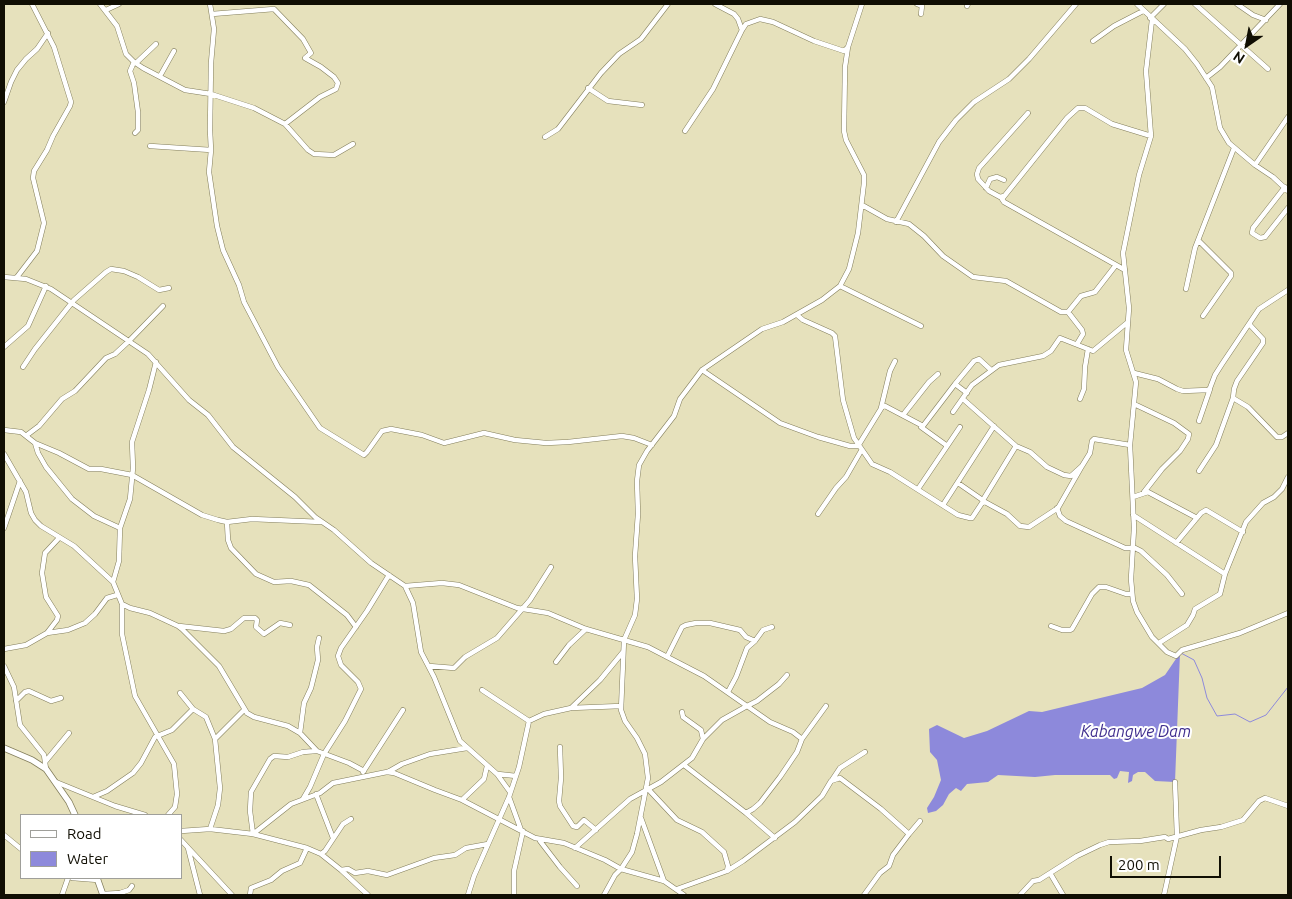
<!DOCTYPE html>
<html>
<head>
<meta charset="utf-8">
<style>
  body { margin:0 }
  #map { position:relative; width:1292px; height:899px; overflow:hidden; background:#e6e1bc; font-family:Ubuntu,sans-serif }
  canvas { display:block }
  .frame { position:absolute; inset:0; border:5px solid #100e03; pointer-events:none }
  .legend { position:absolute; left:20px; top:814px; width:162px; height:65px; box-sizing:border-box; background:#fff; border:1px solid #9f9f9a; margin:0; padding:6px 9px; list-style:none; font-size:15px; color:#100e03 }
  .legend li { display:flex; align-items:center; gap:10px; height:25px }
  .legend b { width:25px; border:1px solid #9f9f9a }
  .north { position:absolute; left:1222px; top:20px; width:50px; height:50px; -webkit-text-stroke:4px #fff; paint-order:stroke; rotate:213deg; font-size:14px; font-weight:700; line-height:20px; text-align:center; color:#100e03 }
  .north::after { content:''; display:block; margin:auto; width:18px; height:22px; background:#100e03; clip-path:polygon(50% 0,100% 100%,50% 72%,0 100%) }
  .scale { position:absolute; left:1110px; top:856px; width:111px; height:22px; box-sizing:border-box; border:2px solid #100e03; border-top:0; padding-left:6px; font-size:15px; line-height:18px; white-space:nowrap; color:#100e03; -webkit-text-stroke:4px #fff; paint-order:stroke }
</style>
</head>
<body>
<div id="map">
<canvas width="1292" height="899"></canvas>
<div class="frame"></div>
<ul class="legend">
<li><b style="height:6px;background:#fff"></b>Road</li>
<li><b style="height:14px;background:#8d89db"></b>Water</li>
</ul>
<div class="north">N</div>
<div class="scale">200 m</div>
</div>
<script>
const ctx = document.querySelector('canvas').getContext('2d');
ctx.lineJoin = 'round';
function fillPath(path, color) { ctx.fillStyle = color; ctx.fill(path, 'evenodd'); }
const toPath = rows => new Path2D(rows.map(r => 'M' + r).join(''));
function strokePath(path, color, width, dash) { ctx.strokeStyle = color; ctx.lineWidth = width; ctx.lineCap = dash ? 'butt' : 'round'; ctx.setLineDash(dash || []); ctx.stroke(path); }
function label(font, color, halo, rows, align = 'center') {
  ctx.font = font + ' Ubuntu,sans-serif'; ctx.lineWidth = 4; ctx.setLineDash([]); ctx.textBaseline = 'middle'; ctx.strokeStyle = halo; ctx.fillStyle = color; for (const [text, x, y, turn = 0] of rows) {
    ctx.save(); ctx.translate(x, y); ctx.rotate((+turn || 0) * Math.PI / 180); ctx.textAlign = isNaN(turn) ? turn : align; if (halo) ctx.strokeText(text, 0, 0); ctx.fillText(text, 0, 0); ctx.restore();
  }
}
fillPath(toPath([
  [1180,653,1175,782,1155,781,1145,772,1138,772,1133,775,1132,781,1128,783,1129,772,1120,771,1117,778,1114,779,1110,775,1055,775,1035,777,998,775,988,782,967,784,961,791,956,788,949,794,943,805,936,811,928,813,927,808,934,797,941,780,937,760,930,752,929,729,937,725,964,738,987,731,1029,711,1042,712,1142,688,1165,675]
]), '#8d89db');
strokePath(toPath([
  [1181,653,1194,660,1202,678,1207,698,1217,716,1235,714,1250,722,1266,715,1288,687]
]), '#8d89db', 1);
const street = toPath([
  [100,4,117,26,126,54,134,62,143,68,185,90,211,94,254,108,285,124,320,97,336,89,338,83,334,77,321,67,305,58,311,53,303,39,274,9,212,14],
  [210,4,214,29,211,63,210,130,211,150,209,172,217,226,223,250,239,285,244,302,278,367,320,428,364,455,367,452,382,431,391,429,422,435,444,443,484,433,515,440,546,443,568,442,622,436,634,438,652,445],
  [715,4,734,14,738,19,742,30],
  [917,4,922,6,921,14],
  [1137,4,1185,49,1197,64,1212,87,1220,128,1229,143,1255,165,1273,177,1288,191],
  [1195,4,1268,69],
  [1237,4,1253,15,1266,20],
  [967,6,968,4],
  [106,10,119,4],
  [1150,18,1164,4],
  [1152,20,1146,71,1151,136,1139,175,1123,253,1129,308,1126,350,1136,382,1130,445,1134,528,1131,579,1133,601,1137,612,1152,637,1167,652,1176,656,1182,650,1240,633,1288,613],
  [1093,41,1114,26,1143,11],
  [134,62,130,71,134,83,138,112,138,130,135,133],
  [136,63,156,44],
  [160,76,174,51],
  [1206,78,1220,67,1280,4],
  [588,88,608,101,642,105],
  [4,102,11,82,17,70,26,59,37,49,48,33],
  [285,124,308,150,314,154,334,155,353,144],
  [685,131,713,89,742,30,746,24,760,19,773,22,814,41,844,51,847,48],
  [545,137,558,129,601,73,619,54,641,39,668,4],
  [150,146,211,150],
  [1255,165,1288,117],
  [1285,187,1253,228,1252,233,1260,238,1265,237,1288,208],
  [986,188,990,179,997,177,1004,180],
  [1004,196,1000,197,989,191,978,179,977,174,979,168,1028,113],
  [862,205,887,219,909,224,924,236,943,256,973,277,1006,281,1061,312,1068,312,1081,296,1095,292,1116,265],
  [896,222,939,142,956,120,974,102,1009,79,1029,59,1076,4],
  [1199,241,1231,273,1231,276,1203,316],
  [1125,270,1004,202,1002,199,1067,118,1078,108,1085,108,1112,124,1151,136],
  [4,277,26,279,51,289,148,354,189,400,208,415,233,447,295,497,315,517,334,530,371,563,405,586,442,583,459,585,517,608,548,613,586,629,648,647,704,676,747,706,722,720,703,739,692,758,661,782,630,799,575,848],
  [17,277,37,251,44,223,33,178,34,171,47,150,53,136,70,106,71,102,54,47,32,4],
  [840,286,921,326],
  [1186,289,1195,248,1234,148],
  [1068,312,1082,330,1083,334,1077,344],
  [797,315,803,320,832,333,835,336,843,400,854,438,872,464,890,472,958,515,970,518,972,518,982,503,985,502,1007,514,1020,526,1029,527,1058,508,1082,466],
  [1250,323,1250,325,1263,339,1263,343,1237,381,1234,389,1233,398,1248,407,1277,437,1282,437,1288,433],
  [4,347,28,326,46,286],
  [156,362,149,390,132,442,133,468,130,499,120,528,119,561,113,582,122,604,122,634,135,696,174,764,177,794,175,807,168,815],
  [23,367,35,349,74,300,106,272,111,269,124,271,138,277,159,290,169,288],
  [702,370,780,423,818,437,850,446,858,446,882,407,885,406,923,426,955,384,974,361,979,359,991,370],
  [1134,373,1158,379,1177,389,1183,391,1208,390,1210,388,1215,375,1222,364,1259,309,1288,290],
  [955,384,967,393],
  [963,399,1016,446,1030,452,1047,467,1064,475,1071,476,1082,466,1090,453,1092,441,1094,439,1130,445],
  [1080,399,1084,389,1085,367,1088,349],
  [1134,404,1174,423,1189,434,1188,439,1180,451,1162,469,1144,492],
  [881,408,890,371,895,361],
  [953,412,972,385,999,365,1043,356,1051,351,1060,338,1093,351,1128,322],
  [903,415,929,382,938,374],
  [1199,421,1210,389],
  [921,427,946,445],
  [4,430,21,432,35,443,59,453,89,469,101,469,132,475,202,515,218,520,227,522,252,519,321,522],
  [27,435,39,426,62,399,75,391,106,358,115,354,129,341,163,306],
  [35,443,38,453,46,467,72,499,94,516,120,528],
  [4,454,26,492,31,513,35,520,41,526,74,546,113,582],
  [1199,471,1216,445,1233,398],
  [958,483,984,501],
  [918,489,960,427],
  [1133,497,1148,492,1197,518],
  [983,500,1016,446],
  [943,505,994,426],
  [1057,508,1060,516,1066,521,1125,548,1135,548,1141,551,1167,575,1182,594],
  [818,514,836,488,846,477,861,451],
  [1133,515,1225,574],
  [227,522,228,540,231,548,256,574,274,582,291,581,309,585,347,615,356,627],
  [4,528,20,481],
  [1176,543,1201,513,1206,510,1243,532],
  [405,586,413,603,421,652,434,677,460,741,497,774,510,792],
  [122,604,130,608,150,613,178,626,182,629,219,666,247,713,254,717,288,726,300,733,317,751,349,763,364,771],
  [179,626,224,631,231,629,244,618,255,618,257,620,256,627,264,634,280,623,290,625],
  [1051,626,1062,630,1070,630,1072,629,1092,594,1099,587,1106,587,1126,594,1132,594],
  [47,633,57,620,58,616,46,597,42,573,45,553,59,538],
  [755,641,763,630,772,627],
  [1159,643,1187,625,1193,615,1195,609,1220,594,1225,574,1246,522,1263,503,1274,497,1282,489,1288,477],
  [4,649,26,645,47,633,68,630,85,623,95,614,107,598,117,595],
  [667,657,682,627,686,625,696,623,710,623,740,630,746,637,755,641,747,648,736,677,728,692],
  [556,662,569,645,586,629],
  [4,666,14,687,20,725,44,755,46,769],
  [429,666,454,668,465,657,497,638,530,600,551,567],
  [482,690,529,721],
  [180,693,193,709,206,717,215,739,220,788,218,805,210,829],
  [16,701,25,692,29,691,51,701,61,698],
  [571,708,600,680,623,652],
  [682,712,683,717,701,730,703,739],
  [300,733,304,703,311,688,318,660,317,647,319,638],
  [215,739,244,710],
  [802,739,826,706],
  [560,747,561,778,559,801,560,806,573,826,577,827,584,820,596,830],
  [45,762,69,733],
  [684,765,746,813,775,838],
  [363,772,403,710],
  [388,772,402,764,430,754,467,748],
  [498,774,516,776],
  [832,780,840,768,865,752],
  [56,782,115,806,145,815],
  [649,790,677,820,702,832,724,852,728,866,727,871],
  [316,794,333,838],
  [93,797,107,791,133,773,141,763,155,737,172,730,193,709],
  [509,797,521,830],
  [303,799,310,787,324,754,345,721,361,689,358,682,341,665,338,656,341,648,367,611,389,575],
  [462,800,484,779,487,766],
  [746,813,753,809,760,803,780,777,797,752,802,739,793,732,770,722,747,706,757,701,779,684,787,675],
  [641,818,664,881],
  [181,831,210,829,253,834,307,848,321,854,341,870,368,895],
  [253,834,291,804,320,793,333,783,387,772,394,773,435,790,462,800,535,838,564,843,605,860,621,869,664,881,684,895],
  [253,834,250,811,251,792,270,759,274,756,288,757,303,752,316,751],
  [909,834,920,821],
  [4,835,21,849],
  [181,840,232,895],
  [540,841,560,867,577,886],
  [188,848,200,895],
  [321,854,325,851,343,824,351,819],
  [341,870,348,869,355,873,368,871,387,875,434,858,455,855,466,848,488,844],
  [1050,873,1063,895],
  [72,878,98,880],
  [677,889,727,871,743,861,795,822,822,796,831,781,840,778,881,809,909,834,893,855,889,866,880,873,864,895],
  [103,894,120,893,129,890,132,886],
  [62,895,68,878],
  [250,895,251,888,271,880,282,871,300,863,307,848],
  [468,895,474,876,509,797,519,767,529,721,544,714,571,708,621,706],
  [514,895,514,871,523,831],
  [604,895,615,875,621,869,632,852,637,834,648,778,645,754,637,738,625,721,621,710,624,640,635,615,637,599,635,556,638,514,637,481,639,465,647,451,674,416,680,399,702,370,762,329,783,322,822,300,840,286,849,269,858,233,864,183,864,175,846,140,844,131,845,67,848,47,862,4],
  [1020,895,1033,881,1039,880,1077,856,1100,845,1109,842,1140,841,1165,837,1168,839,1201,830,1221,827,1243,820,1259,801,1265,798,1288,806],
  [1164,895,1177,836,1175,782]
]);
const secondary = toPath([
  [4,748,32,760,46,769,69,802,75,815],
  [97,878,103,895]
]);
strokePath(street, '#837e5c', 5.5);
strokePath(secondary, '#837e5c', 7);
strokePath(street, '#fff', 4.5);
strokePath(secondary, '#fff', 5.5);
label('italic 16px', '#402f8f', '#fff', [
  ["Kabangwe Dam",1136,732]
]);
</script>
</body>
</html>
